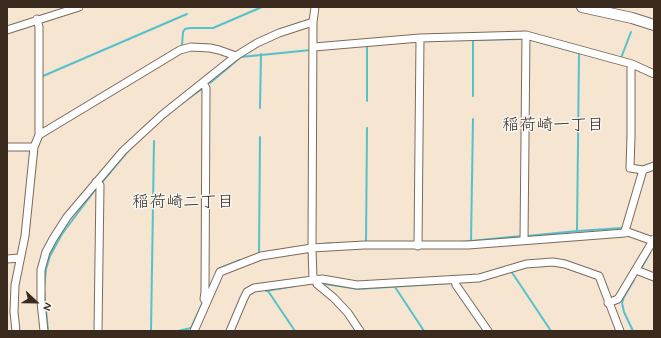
<!DOCTYPE html>
<html>
<head>
<meta charset="utf-8">
<style>
  body { margin:0 }
  #map { position:relative; width:661px; height:338px; overflow:hidden; background:#f5e5d1; font-family:Mynerve,sans-serif }
  canvas { display:block }
  .frame { position:absolute; inset:0; border:8px solid #3b2a1e; pointer-events:none }
  .north { position:absolute; left:16px; top:282px; width:40px; height:40px; -webkit-text-stroke:3px #f6f6f2; paint-order:stroke; rotate:112deg; font-size:11px; font-weight:700; line-height:16px; text-align:center; color:#3b2a1e }
  .north::after { content:''; display:block; margin:auto; width:14px; height:18px; background:#3b2a1e; clip-path:polygon(50% 0,100% 100%,50% 72%,0 100%) }
</style>
</head>
<body>
<div id="map">
<canvas width="661" height="338"></canvas>
<div class="frame"></div>
<div class="north">N</div>
</div>
<script>
const ctx = document.querySelector('canvas').getContext('2d');
ctx.lineJoin = 'round';
const toPath = rows => new Path2D(rows.map(r => 'M' + r).join(''));
function strokePath(path, color, width, dash) { ctx.strokeStyle = color; ctx.lineWidth = width; ctx.lineCap = dash ? 'butt' : 'round'; ctx.setLineDash(dash || []); ctx.stroke(path); }
function label(font, color, halo, rows, align = 'center') {
  ctx.font = font + ' Mynerve,"Klee One",sans-serif'; ctx.lineWidth = 3; ctx.setLineDash([]); ctx.textBaseline = 'middle'; ctx.strokeStyle = halo; ctx.fillStyle = color; for (const [text, x, y, turn = 0] of rows) {
    ctx.save(); ctx.translate(x, y); ctx.rotate((+turn || 0) * Math.PI / 180); ctx.textAlign = isNaN(turn) ? turn : align; if (halo) ctx.strokeText(text, 0, 0); ctx.fillText(text, 0, 0); ctx.restore();
  }
}
strokePath(toPath([
  [528,39,579,53],
  [469,40,522,39],
  [182,45,183,32,185,29,190,28,213,28,262,7],
  [367,45,367,101],
  [621,58,631,32],
  [43,76,187,14],
  [210,83,241,57,311,50],
  [473,96,473,40],
  [182,103,202,89],
  [260,108,261,54],
  [103,181,128,151],
  [577,231,579,53],
  [527,236,577,231,622,228],
  [471,241,473,119],
  [366,242,367,128],
  [461,242,521,236],
  [323,244,332,243],
  [259,253,260,137],
  [642,267,650,253],
  [511,271,551,331],
  [216,272,218,269,240,260],
  [319,283,358,289,451,283],
  [395,287,424,331],
  [266,291,295,286],
  [268,291,295,331],
  [48,331,44,289,46,269,50,256,62,234,95,190],
  [151,331,154,141],
  [178,331,191,328,202,304],
  [633,331,624,312,622,303,624,297,634,280]
]), '#54c2cc', 2);
const street = toPath([
  [37,19,39,27,39,135],
  [7,30,79,7],
  [314,47,420,38,526,35,632,64,654,74],
  [203,83,206,88,205,292,204,299,206,301],
  [7,147,34,147],
  [643,170,654,166],
  [96,182,100,185,98,331],
  [625,231,643,170,630,168,631,137,631,68,632,64],
  [524,240,526,35],
  [418,246,420,38],
  [7,259,20,258],
  [636,270,654,277],
  [316,279,317,284,334,298,348,313,360,331],
  [313,280,312,248,313,22,315,7],
  [455,280,456,285,488,331],
  [608,303,618,299,654,239],
  [16,331,14,312,15,285,25,236,34,147,39,135,180,50,191,47,210,48,219,50,236,56],
  [44,331,41,302,41,270,46,252,53,239,67,217,123,151,162,115,236,56,257,43,279,33,313,22],
  [194,331,220,272,261,256,312,248,364,245,468,245,625,233,625,231,653,241],
  [230,331,244,298,247,292,254,288,313,280,322,279,357,285,479,278,526,264,553,262,565,264,599,276,620,331]
]);
const secondary = toPath([
  [582,7,632,18,654,25]
]);
strokePath(street, '#7c6b5d', 9);
strokePath(secondary, '#7c6b5d', 12);
strokePath(street, '#fff', 7);
strokePath(secondary, '#fff', 10);
label('17px', '#3b2a1e', '#f6f6f2', [
  ["稲荷崎一丁目",553,126],
  ["稲荷崎二丁目",183,203]
]);
</script>
</body>
</html>
